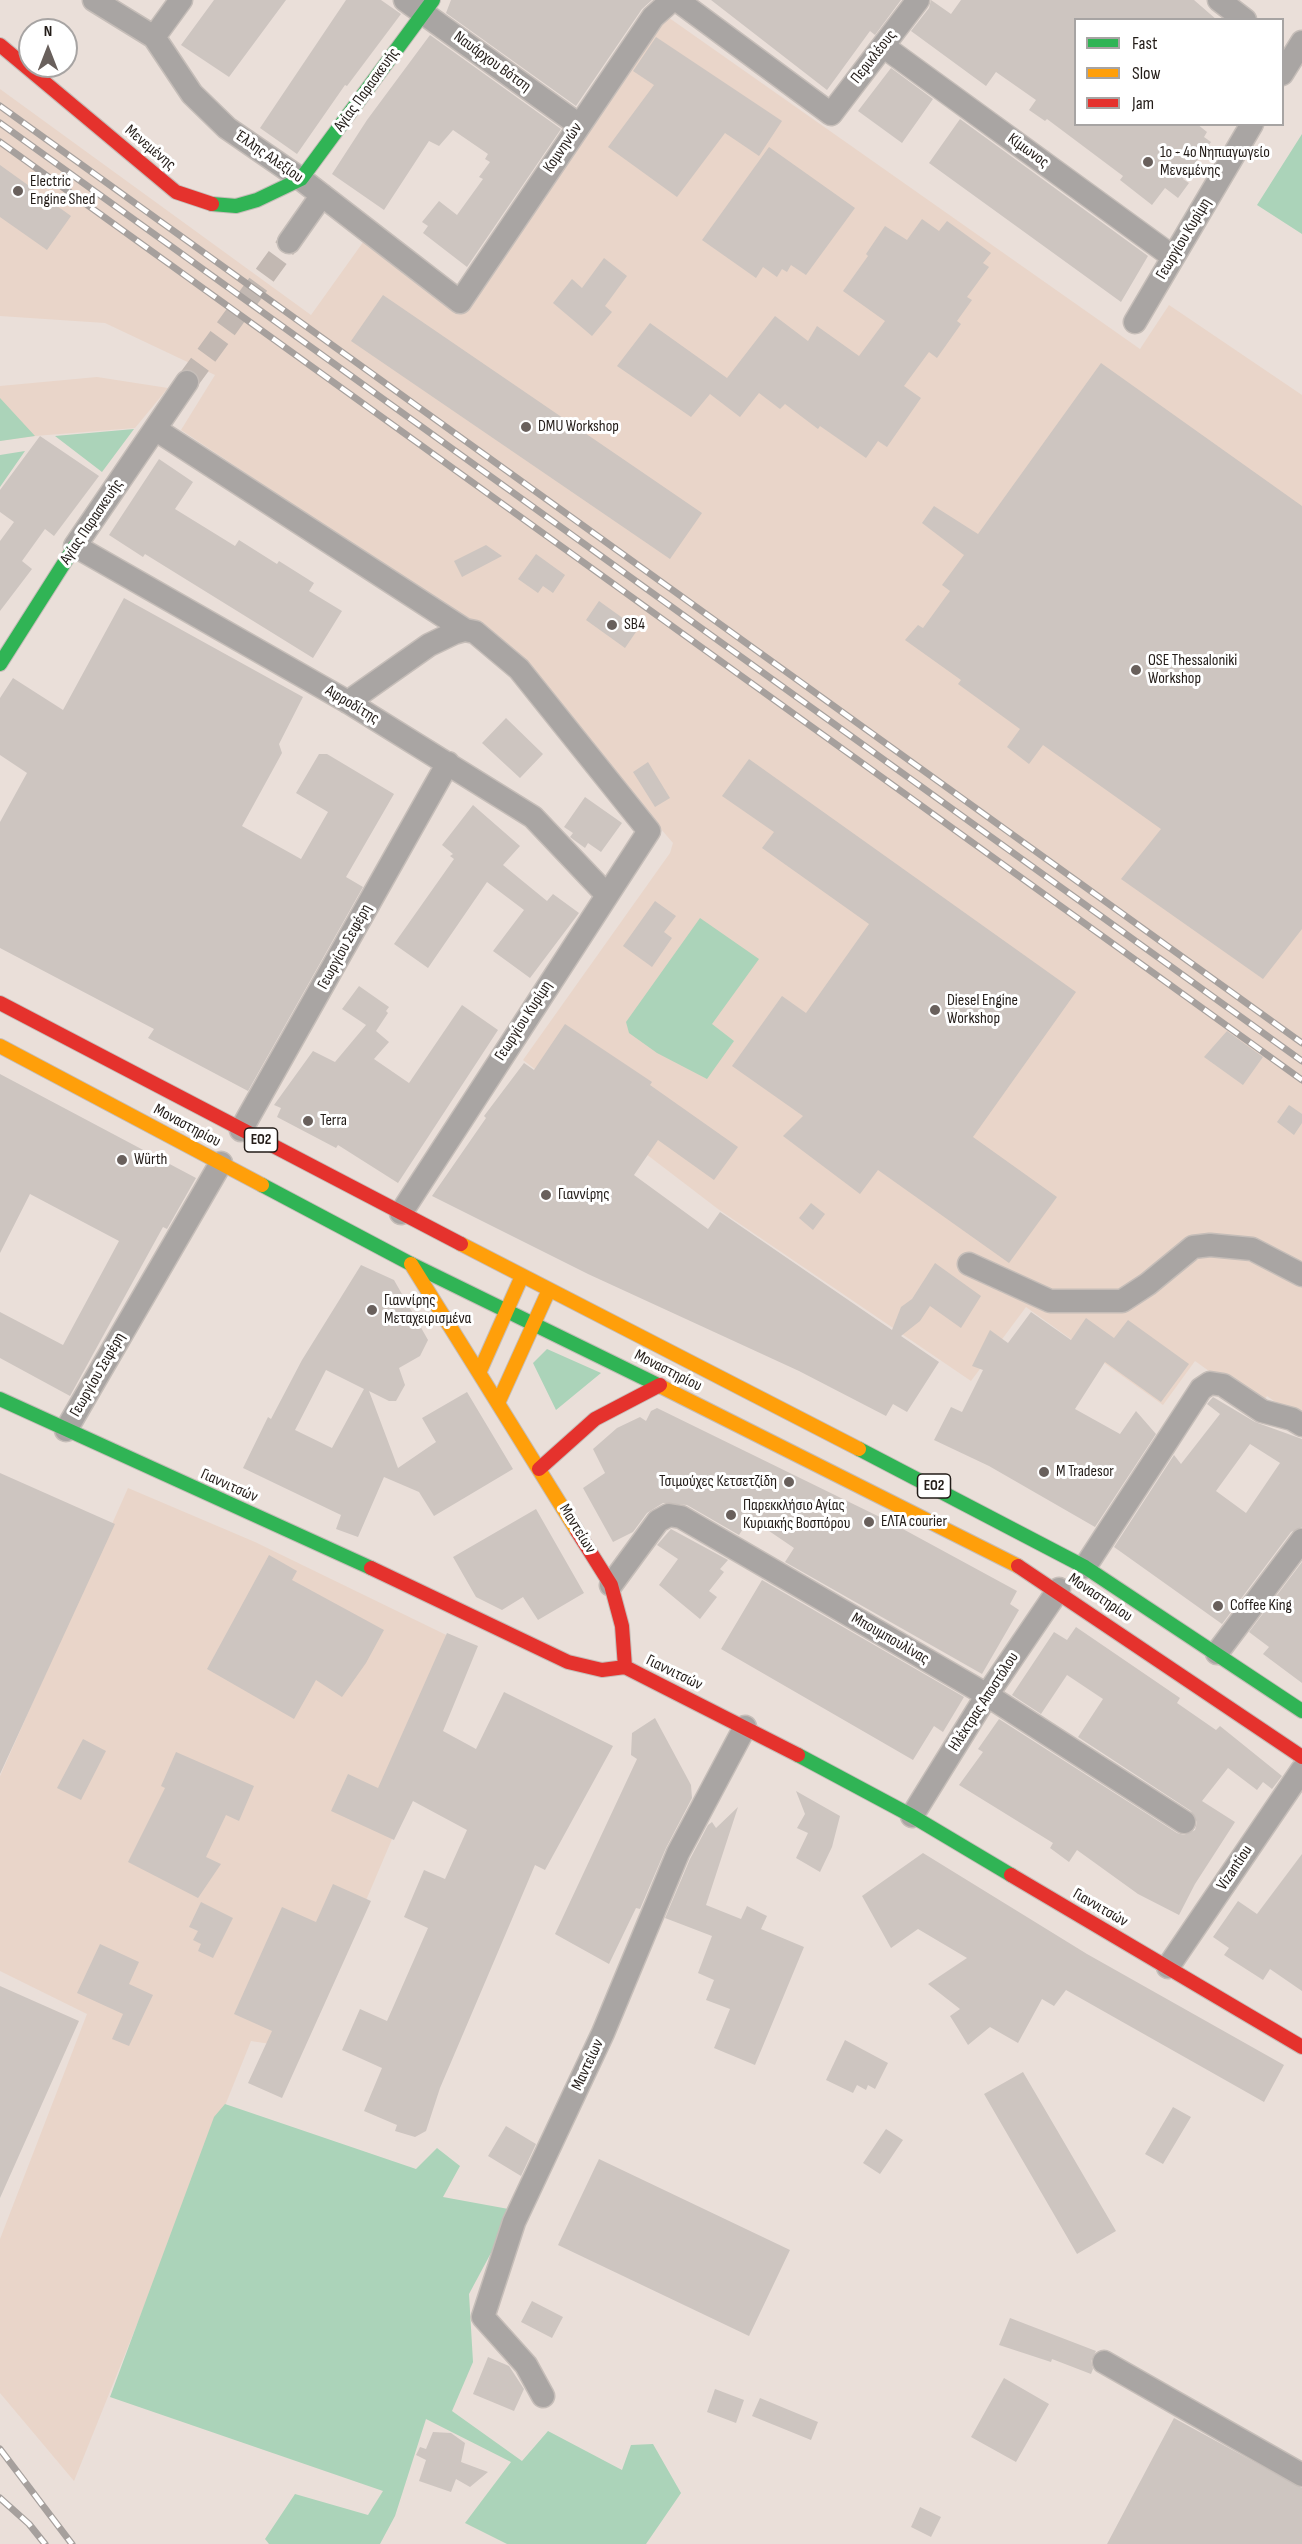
<!DOCTYPE html>
<html>
<head>
<meta charset="utf-8">
<style>
  body { margin:0 }
  #map { position:relative; width:1302px; height:2544px; overflow:hidden; background:#eadfd9; font-family:"Sofia Sans Condensed",sans-serif }
  canvas { display:block }
  .legend { position:absolute; left:1074px; top:18px; width:210px; height:108px; box-sizing:border-box; background:#fff; border:2px solid #a7a4a3; margin:0; padding:8px 10px; list-style:none; font-size:18px; color:#231c18 }
  .legend li { display:flex; align-items:center; gap:12px; height:30px }
  .legend b { width:30px; border:2px solid #a7a4a3 }
  .north { position:absolute; left:18px; top:18px; width:60px; height:60px; box-sizing:border-box; background:#fff; border:2px solid #a7a4a3; border-radius:50%; rotate:0deg; font-size:16px; font-weight:700; line-height:24px; text-align:center; color:#231c18 }
  .north::after { content:''; display:block; margin:auto; width:21px; height:27px; background:#69605c; clip-path:polygon(50% 0,100% 100%,50% 72%,0 100%) }
</style>
</head>
<body>
<div id="map">
<canvas width="1302" height="2544"></canvas>
<ul class="legend">
<li><b style="height:8px;background:#30b455"></b>Fast</li>
<li><b style="height:8px;background:#ff9f0a"></b>Slow</li>
<li><b style="height:8px;background:#e5322d"></b>Jam</li>
</ul>
<div class="north">N</div>
</div>
<script>
const ctx = document.querySelector('canvas').getContext('2d');
ctx.lineJoin = 'round';
function fillPath(path, color) { ctx.fillStyle = color; ctx.fill(path, 'evenodd'); }
const toPath = rows => new Path2D(rows.map(r => 'M' + r).join(''));
function strokePath(path, color, width, dash) { ctx.strokeStyle = color; ctx.lineWidth = width; ctx.lineCap = dash ? 'butt' : 'round'; ctx.setLineDash(dash || []); ctx.stroke(path); }
function label(font, color, halo, rows, align = 'center') {
  ctx.font = font + ' "Sofia Sans Condensed",sans-serif'; ctx.lineWidth = 6; ctx.setLineDash([]); ctx.textBaseline = 'middle'; ctx.strokeStyle = halo; ctx.fillStyle = color; for (const [text, x, y, turn = 0] of rows) {
    ctx.save(); ctx.translate(x, y); ctx.rotate((+turn || 0) * Math.PI / 180); ctx.textAlign = isNaN(turn) ? turn : align; if (halo) ctx.strokeText(text, 0, 0); ctx.fillText(text, 0, 0); ctx.restore();
  }
}
fillPath(toPath([
  [665,15,1140,349,1169,305,1302,395,1302,1421,1267,1396,1259,1407,1195,1361,1163,1405,1026,1307,971,1381,718,1209,523,1060,670,853,673,843,494,635,420,589,181,430,215,375,105,323,0,316,0,89,311,315,366,238,463,309],
  [97,377,168,388,135,428,35,436,0,441,0,386],
  [128,1488,255,1542,473,1648,303,2049,251,2041,74,2481,0,2393,0,2239,87,2014,0,1971,0,1776]
]), '#e9d5c9');
fillPath(toPath([
  [1302,134,1302,234,1257,205],
  [0,398,35,436,0,441],
  [134,429,102,472,55,436],
  [25,451,0,487,0,455],
  [700,918,759,959,712,1024,734,1041,707,1079,657,1053,629,1033,626,1022],
  [547,1349,601,1373,556,1410,533,1363],
  [225,2104,416,2169,437,2148,460,2166,443,2197,514,2210,469,2294,473,2362,452,2411,522,2461,548,2431,622,2470,631,2445,653,2444,681,2493,646,2544,507,2544,465,2523,511,2462,426,2419,395,2516,380,2544,269,2544,265,2539,295,2494,368,2515,383,2491,110,2397,214,2117]
]), '#abd3b9');
fillPath(toPath([
  [214,0,286,0,229,77,181,45],
  [346,0,381,0,401,14,347,86,345,85,297,154,260,128],
  [451,0,652,0,642,9,576,106,446,13],
  [711,0,901,0,875,35,870,31,827,90],
  [931,0,951,14,961,0,1194,0,1217,20,1076,20,1076,124,1197,124,1207,132,1204,137,1211,142,1183,179,1189,183,1178,198,1165,188,1152,205,1120,180,1123,176,1047,119,1045,121,1029,110,1036,100,996,72,986,86,911,31,929,8],
  [430,35,561,129,467,267,423,233,428,226,422,222,439,201,457,215,483,179,479,177,490,162,485,159,488,154,453,130,439,146,429,141,384,210,332,174,367,120],
  [656,37,782,121,759,156,725,133,677,197,608,147,654,85,633,71],
  [891,68,933,99,902,143,858,111],
  [960,119,1148,256,1121,302,929,163],
  [769,147,855,208,806,275,791,265,787,272,782,269,777,277,763,267,756,278,702,240],
  [0,165,71,216,47,250,0,217],
  [922,219,939,231,947,221,991,253,983,263,989,267,967,297,972,300,957,321,961,324,937,358,929,352,904,386,921,398,887,447,878,441,866,458,820,426,818,429,785,404,780,409,759,393,740,417,710,394,691,417,617,366,650,323,727,378,775,316,808,341,817,326,859,356,885,321,843,291,868,256,866,254,885,226,907,240],
  [604,258,627,276,605,306,612,312,592,336,553,303,572,279,582,288],
  [383,295,702,513,670,559,351,341],
  [1101,363,1302,506,1302,929,1263,979,1121,879,1161,829,1043,745,1029,764,1007,747,1020,729,958,684,961,680,905,640,918,625,923,628,950,591,942,585,964,555,922,523,934,506,978,534],
  [40,436,99,476,54,536,45,529,22,561,32,569,0,611,0,541,14,522,0,512,0,490],
  [159,459,193,482,175,509,235,546,239,540,277,564,279,561,314,583,309,591,342,611,313,658,145,554,143,557,109,535],
  [486,545,502,556,462,577,454,561],
  [536,554,565,575,553,593,543,586,538,593,518,579],
  [124,598,303,697,279,744,282,753,242,826,301,859,328,812,296,793,319,754,327,754,394,794,346,877,363,887,248,1091,148,1038,154,1029,0,948,0,822,27,773,0,755,0,698,13,678,63,710],
  [599,601,638,629,625,648,586,620],
  [506,718,543,754,520,778,482,743],
  [749,759,1076,992,973,1137,1057,1197,1009,1263,878,1170,860,1194,783,1136,803,1116,732,1066,782,996,806,1013,869,924,762,848,774,832,722,796],
  [648,762,670,798,655,807,633,772],
  [585,797,622,823,601,852,588,843,585,848,574,840,570,837,573,833,564,827],
  [473,805,520,846,503,865,547,901,553,894,579,913,530,978,493,951,524,910,487,882,428,968,394,944,454,859,450,856,453,854,442,845],
  [655,901,676,916,664,932,672,938,652,967,623,946],
  [359,986,389,1007,386,1011,388,1013,376,1031,389,1042,374,1059,409,1083,462,1005,498,1030,398,1183,338,1145,336,1148,277,1117,281,1108,274,1105,313,1051,335,1062,366,1025,342,1009],
  [565,1024,652,1082,650,1085,738,1147,714,1180,658,1140,634,1175,708,1229,720,1212,892,1330,901,1307,912,1299,935,1263,981,1296,961,1328,930,1306,920,1321,901,1336,939,1362,907,1412,893,1404,886,1416,799,1371,588,1274,432,1196,486,1118,484,1116,524,1063,534,1070],
  [1227,1031,1263,1057,1243,1085,1204,1057],
  [0,1074,196,1178,167,1229,163,1227,70,1396,0,1358,0,1312,63,1345,119,1241,30,1194,0,1253],
  [1289,1105,1302,1114,1302,1123,1294,1135,1277,1122],
  [811,1203,825,1214,813,1230,799,1218],
  [361,1265,394,1280,428,1340,420,1356,399,1368,405,1385,396,1401,389,1401,369,1391,398,1468,436,1442,422,1418,467,1392,513,1469,434,1516,419,1492,384,1477,358,1537,336,1529,341,1515,243,1468,268,1417,271,1419,302,1360],
  [326,1370,364,1389,332,1448,295,1430],
  [1031,1312,1071,1340,1086,1318,1114,1338,1128,1320,1189,1364,1161,1402,1105,1362,1075,1409,1120,1434,1136,1411,1156,1434,1095,1527,989,1466,934,1440,951,1407,962,1412,983,1370,972,1366,990,1330,1008,1343],
  [1213,1397,1255,1422,1302,1439,1302,1527,1291,1532,1222,1624,1114,1547,1174,1455,1181,1464,1220,1414,1207,1404],
  [1250,1444,1280,1463,1246,1513,1216,1491],
  [657,1408,890,1522,1017,1591,1010,1604,1019,1610,982,1674,785,1562,794,1548,750,1518,739,1535,687,1505,663,1503,647,1513,633,1532,613,1542,583,1488,605,1473,593,1449,617,1428,640,1417,646,1421,651,1411],
  [0,1473,115,1524,0,1774],
  [536,1509,584,1593,538,1620,523,1597,502,1610,476,1597,453,1557],
  [671,1529,728,1560,720,1569,724,1572,709,1591,717,1597,700,1619,659,1585,678,1559,657,1545],
  [269,1555,297,1571,292,1580,384,1630,366,1663,342,1697,316,1680,294,1719,207,1669],
  [1302,1562,1302,1683,1263,1654,1269,1647,1249,1632],
  [762,1580,964,1697,943,1732,934,1726,913,1760,721,1649],
  [1076,1627,1180,1698,1177,1703,1216,1730,1220,1726,1282,1776,1272,1789,1263,1782,1257,1790,1228,1768,1202,1801,1235,1822,1195,1884,1179,1915,1138,1894,1077,1850,1069,1862,1050,1848,1053,1843,959,1785,983,1752,978,1749,999,1719,1177,1833,1184,1835,1195,1830,1197,1822,1191,1811,1078,1737,1103,1699,1067,1675,1041,1714,1012,1695,1054,1632,1067,1640],
  [447,1633,478,1646,443,1731,476,1749,504,1692,613,1746,545,1870,535,1865,440,2088,426,2131,415,2137,395,2131,397,2125,364,2111,382,2068,342,2050,360,2009,387,2021,428,1928,404,1917,424,1870,445,1879,467,1830,413,1801,394,1840,331,1811,348,1774,378,1788],
  [655,1718,691,1785,692,1798,666,1848,640,1909,636,1908,609,1964,555,1934,637,1759,631,1755,632,1733],
  [83,1739,106,1751,81,1800,57,1788],
  [176,1752,254,1786,239,1821,226,1815,206,1857,221,1864,198,1898,128,1862,165,1788,161,1786],
  [796,1791,840,1816,832,1847,820,1872,796,1858,808,1833,797,1828,805,1814],
  [738,1807,706,1905,741,1919,747,1906,767,1916,761,1929,804,1947,755,2065,714,2048,730,2009,706,2000,714,1980,698,1973,712,1936,665,1918,690,1859,708,1825,712,1822,716,1828],
  [923,1853,1087,1954,1284,2065,1264,2102,1066,1990,1054,2006,1042,1999,1018,2043,990,2027,968,2045,950,2016,960,2009,928,1984,967,1958,918,1929,891,1948,862,1896],
  [1302,1854,1302,1991,1270,1969,1263,1980,1224,1955,1229,1948,1213,1937,1238,1901,1257,1914],
  [333,1884,371,1901,282,2098,248,2083,272,2031,234,2014,282,1907,316,1922],
  [201,1902,233,1918,213,1958,198,1951,201,1944,193,1940,198,1931,189,1927],
  [100,1944,139,1962,129,1984,153,1995,129,2046,112,2039,123,2014,77,1993],
  [0,1986,79,2021,0,2198],
  [845,2040,888,2063,875,2089,868,2085,866,2090,857,2085,853,2093,826,2080],
  [1023,2072,1116,2231,1077,2254,984,2094],
  [1173,2107,1191,2117,1163,2164,1145,2154],
  [506,2126,536,2144,521,2176,488,2156],
  [886,2129,903,2140,880,2174,863,2163],
  [599,2159,790,2250,749,2336,558,2245],
  [532,2301,563,2317,552,2338,521,2322],
  [1010,2318,1096,2351,1091,2361,1093,2369,1091,2374,1052,2359,1051,2362,999,2345],
  [488,2357,509,2366,524,2389,514,2411,473,2394],
  [1004,2378,1049,2404,1016,2462,971,2437],
  [715,2389,744,2400,736,2423,707,2412],
  [760,2398,818,2422,811,2440,752,2416],
  [1174,2418,1302,2488,1302,2544,1107,2544],
  [433,2432,451,2433,465,2443,461,2462,488,2472,470,2487,456,2479,451,2492,419,2481,426,2460,416,2455,420,2447,426,2449],
  [920,2507,941,2517,931,2537,911,2527]
]), '#cdc5c0');
strokePath(toPath([
  [187,382,289,242]
]), '#c2b8b2', 22, [22, 11]);
const street = toPath([
  [94,0,154,37,192,94,227,128,301,179,460,302,653,17,672,0],
  [405,0,579,125],
  [677,0,831,114,918,0],
  [1219,0,1245,20],
  [154,37,181,0],
  [883,46,1173,257],
  [1282,74,1302,42],
  [289,242,322,195],
  [1135,322,1252,124],
  [187,382,75,546,348,702,533,817,606,894],
  [155,429,465,630],
  [348,702,429,645,454,633,465,630,475,632,519,669,649,831,401,1213],
  [241,1130,448,763],
  [969,1264,1050,1301,1122,1301,1148,1284,1193,1247,1210,1245,1252,1249,1302,1275],
  [66,1430,221,1163],
  [1085,1567,1201,1389,1210,1383,1223,1385,1262,1411,1292,1419,1302,1425],
  [611,1585,658,1521,669,1515,681,1517,987,1695,1184,1822],
  [1217,1653,1302,1540],
  [912,1816,987,1695,1059,1589],
  [1168,1967,1302,1770],
  [1104,2362,1302,2475],
  [543,2396,526,2365,483,2317,514,2222,603,2033,678,1853,745,1727]
]);
const fast = toPath([
  [212,204,236,206,257,200,301,179,433,0],
  [0,664,75,546],
  [262,1185,411,1264,662,1387],
  [0,1399,371,1568],
  [859,1449,1085,1567,1302,1711],
  [798,1755,912,1816,1011,1875]
]);
const slow = toPath([
  [0,1046,262,1185],
  [461,1244,859,1449],
  [411,1264,479,1373],
  [522,1276,479,1373,577,1531],
  [662,1387,1018,1566],
  [498,1403,549,1290]
]);
const jam = toPath([
  [0,45,176,192,212,204],
  [0,1003,461,1244],
  [539,1469,595,1419,660,1385],
  [577,1531,611,1585,622,1626,625,1667],
  [1018,1566,1302,1757],
  [371,1568,568,1662,602,1670,625,1667,798,1755],
  [1011,1875,1302,2047]
]);
strokePath(street, '#c5bdb8', 25);
strokePath(fast, '#c5bdb8', 16);
strokePath(slow, '#c5bdb8', 16);
strokePath(jam, '#c5bdb8', 16);
strokePath(street, '#a9a5a3', 22);
strokePath(fast, '#30b455', 14);
strokePath(slow, '#ff9f0a', 14);
strokePath(jam, '#e5322d', 14);
const rail = toPath([
  [0,106,1302,1043],
  [0,123,1302,1061],
  [0,142,1302,1080],
  [0,2449,72,2544],
  [0,2498,29,2524,45,2544]
]);
strokePath(rail, '#a6a09d', 7);
strokePath(rail, '#fff', 4.5, [14]);
for (const [x, y, r, color] of [
  [1148,162,6,"#69605c"],
  [18,191,6,"#69605c"],
  [526,427,6,"#69605c"],
  [612,625,6,"#69605c"],
  [1136,670,6,"#69605c"],
  [935,1010,6,"#69605c"],
  [308,1121,6,"#69605c"],
  [122,1160,6,"#69605c"],
  [546,1195,6,"#69605c"],
  [372,1310,6,"#69605c"],
  [1044,1472,6,"#69605c"],
  [789,1482,6,"#69605c"],
  [731,1515,6,"#69605c"],
  [869,1522,6,"#69605c"],
  [1218,1606,6,"#69605c"]
]) { const dot = new Path2D(); dot.arc(x, y, r, 0, 2 * Math.PI); ctx.fillStyle = color; ctx.fill(dot); strokePath(dot, '#fff', 2); }
for (const [x, y, w] of [
  [261,1140,33],
  [934,1486,33]
]) { const box = new Path2D(); box.roundRect(x - w / 2, y - 12, w, 24, 4.5); ctx.fillStyle = '#fff'; ctx.fill(box); strokePath(box, '#231c18', 1.5); }
label('bold 15px', '#231c18', null, [
  ["ΕΟ2",261,1140],
  ["ΕΟ2",934,1486]
]);
label('16px', '#231c18', '#fff', [
  ["Περικλέους",874,57,-52],
  ["Ναυάρχου Βότση",492,62,36],
  ["Αγίας Παρασκευής",367,90,-54],
  ["Μενεμένης",150,148,40],
  ["Κομνηνών",563,148,-56],
  ["Κίμωνος",1028,151,36],
  ["Έλλης Αλεξίου",269,157,35],
  ["Γεωργίου Κυρίμη",1184,239,-59],
  ["Αγίας Παρασκευής",92,522,-56],
  ["Αφροδίτης",352,705,31],
  ["Γεωργίου Σεφέρη",345,947,-61],
  ["Γεωργίου Κυρίμη",524,1021,-57],
  ["Μοναστηρίου",187,1126,28],
  ["Μοναστηρίου",668,1371,27],
  ["Γεωργίου Σεφέρη",98,1375,-60],
  ["Γιαννιτσών",229,1486,24],
  ["Μαντείων",577,1529,58],
  ["Μοναστηρίου",1100,1598,34],
  ["Μπουμπουλίνας",890,1639,30],
  ["Γιαννιτσών",674,1673,26],
  ["Ηλέκτρας Αποστόλου",984,1702,-57],
  ["Vizantiou",1235,1868,-56],
  ["Γιαννιτσών",1100,1908,30],
  ["Μαντείων",588,2065,-65]
]);
label('16px', '#231c18', '#fff', [
  ["1o - 4o Νηπιαγωγείο",1160,153],
  ["Μενεμένης",1160,171],
  ["Electric",30,182],
  ["Engine Shed",30,200],
  ["DMU Workshop",538,427],
  ["SB4",624,625],
  ["OSE Thessaloniki",1148,661],
  ["Workshop",1148,679],
  ["Diesel Engine",947,1001],
  ["Workshop",947,1019],
  ["Terra",320,1121],
  ["Würth",134,1160],
  ["Γιαννίρης",558,1195],
  ["Γιαννίρης",384,1301],
  ["Μεταχειρισμένα",384,1319],
  ["M Tradesor",1056,1472],
  ["Τσιμούχες Κετσετζίδη",777,1482,"right"],
  ["Παρεκκλήσιο Αγίας",743,1506],
  ["Κυριακής Βοσπόρου",743,1524],
  ["ΕΛΤΑ courier",881,1522],
  ["Coffee King",1230,1606]
], 'left');
</script>
</body>
</html>
